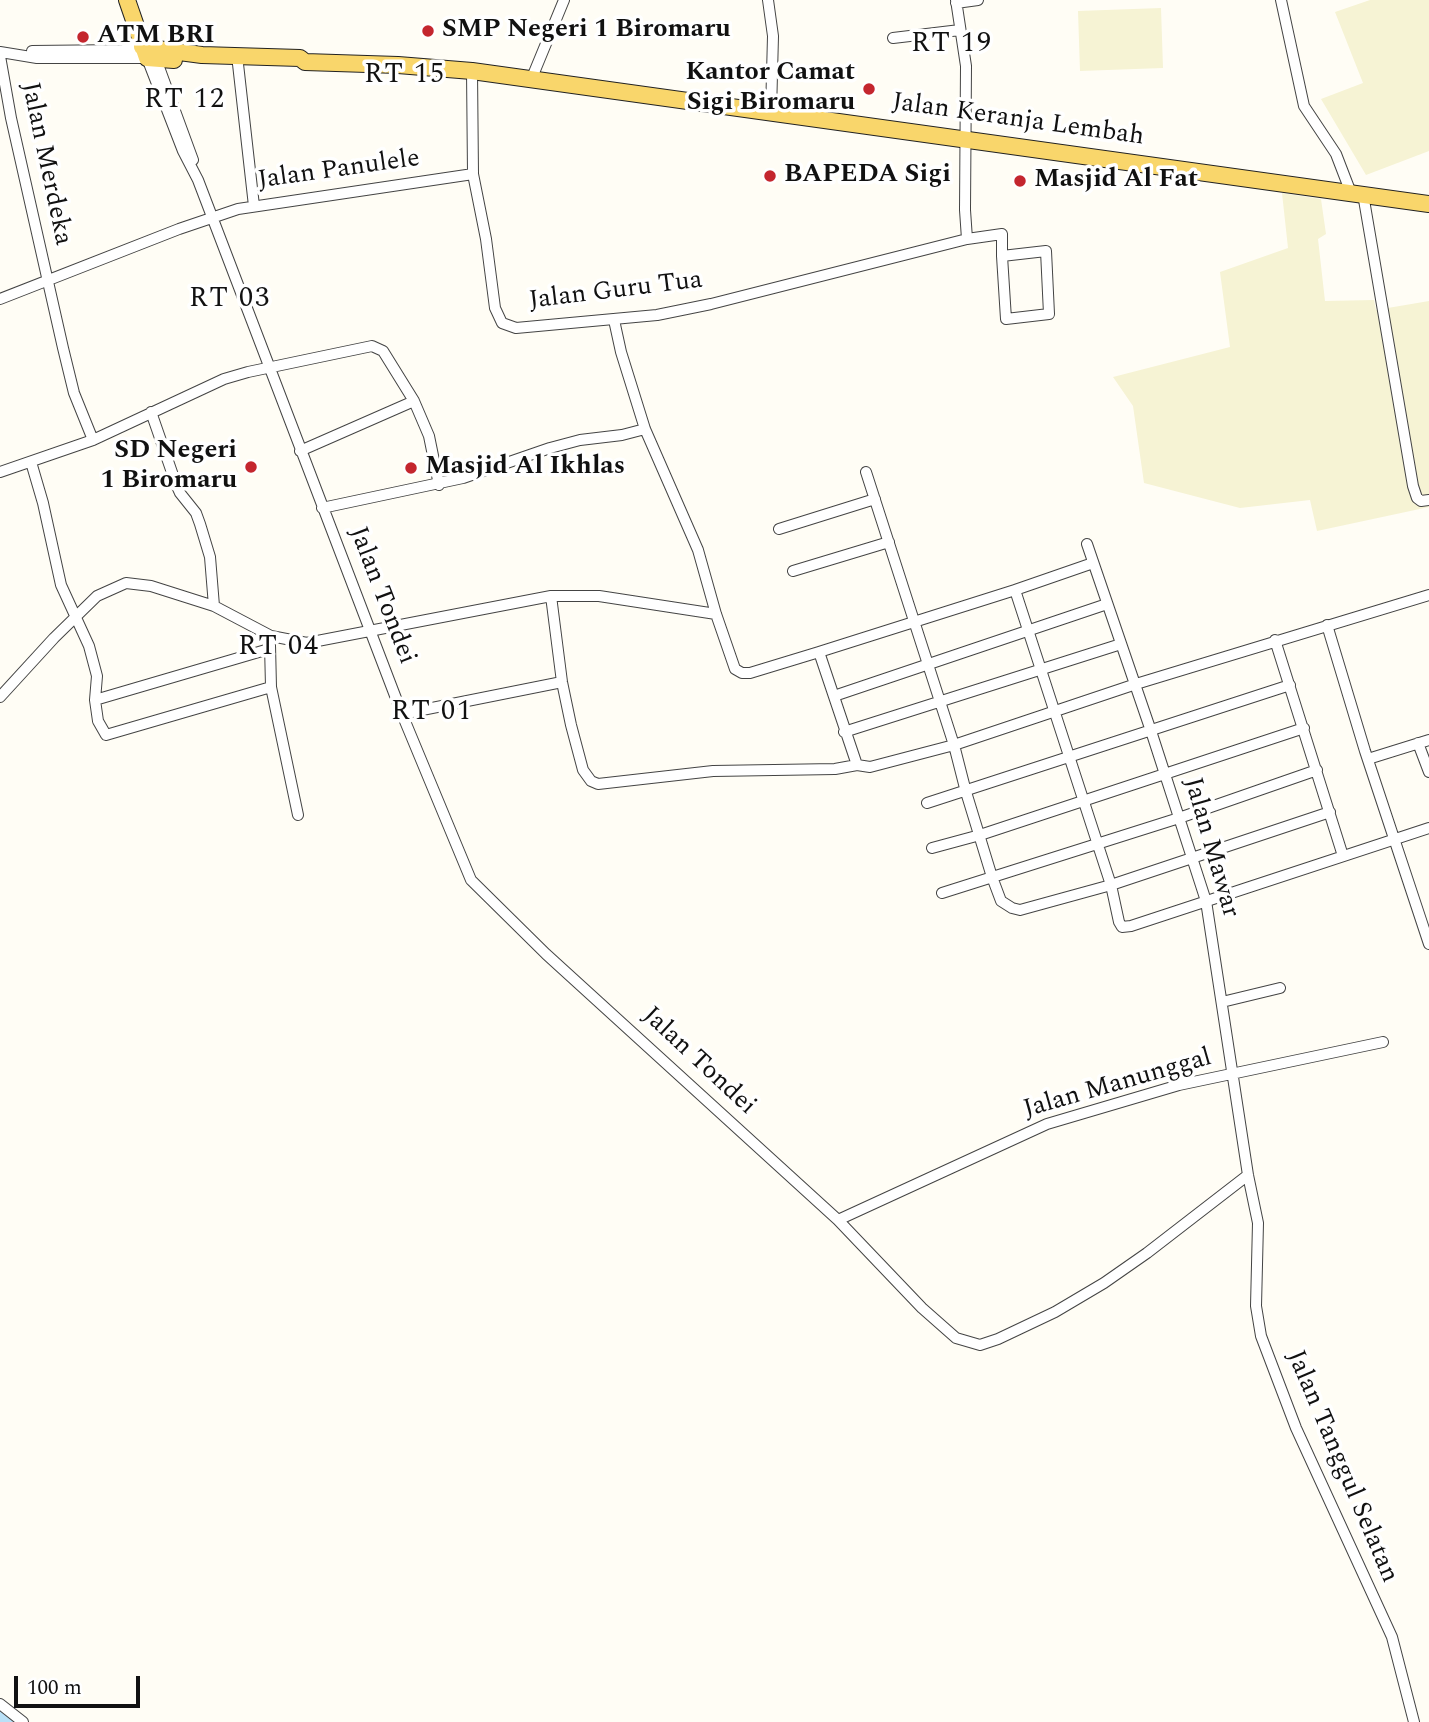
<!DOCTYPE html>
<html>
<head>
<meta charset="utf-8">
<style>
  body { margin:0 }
  #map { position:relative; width:1429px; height:1722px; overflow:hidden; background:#fffdf5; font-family:Spectral,serif }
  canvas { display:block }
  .scale { position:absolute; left:14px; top:1676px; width:126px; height:32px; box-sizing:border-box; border:4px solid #111; border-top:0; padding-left:9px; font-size:21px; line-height:24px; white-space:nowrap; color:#111; -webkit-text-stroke:5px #fff; paint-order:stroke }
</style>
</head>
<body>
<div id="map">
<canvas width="1429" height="1722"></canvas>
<div class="scale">100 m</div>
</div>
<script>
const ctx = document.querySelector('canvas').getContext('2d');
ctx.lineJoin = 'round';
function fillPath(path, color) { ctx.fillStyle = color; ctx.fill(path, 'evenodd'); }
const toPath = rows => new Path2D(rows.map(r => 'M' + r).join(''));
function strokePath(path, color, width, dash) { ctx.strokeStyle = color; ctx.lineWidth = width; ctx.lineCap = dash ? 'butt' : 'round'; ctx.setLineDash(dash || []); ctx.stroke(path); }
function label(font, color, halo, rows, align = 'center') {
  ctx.font = font + ' Spectral,serif'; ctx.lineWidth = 7; ctx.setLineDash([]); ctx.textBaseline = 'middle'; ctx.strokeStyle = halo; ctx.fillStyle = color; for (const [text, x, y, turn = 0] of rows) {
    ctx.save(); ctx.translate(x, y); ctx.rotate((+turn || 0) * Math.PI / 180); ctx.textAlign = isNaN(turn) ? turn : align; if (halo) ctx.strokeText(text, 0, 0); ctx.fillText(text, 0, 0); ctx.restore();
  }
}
fillPath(toPath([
  [1370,0,1429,0,1429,151,1366,175,1321,99,1363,83,1335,12],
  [1161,8,1163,68,1080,71,1078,11],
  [1282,193,1321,199,1326,234,1318,239,1325,301,1374,300,1376,310,1429,301,1429,507,1317,531,1310,500,1240,508,1144,483,1133,406,1113,377,1230,347,1220,272,1288,248]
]), '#f6f3d4');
strokePath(toPath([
  [0,1716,7,1722]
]), '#b9e0f7', 16);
const street = toPath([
  [768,0,773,36,771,112],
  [1281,0,1304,106,1336,154,1351,193],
  [956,3,978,0],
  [893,38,960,30],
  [32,51,123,50,142,47],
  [0,52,37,58,147,58,183,151,198,180,402,714,471,880,546,954,838,1220,922,1308,956,1338,980,1345,998,1339,1055,1312,1104,1283,1147,1253,1248,1175],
  [0,56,11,118,63,348,74,393,93,440],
  [156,59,193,160],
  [238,64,254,206],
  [472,71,473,174,486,239,495,308,502,323,516,328,657,315,711,304,967,239,965,210,966,66,956,0],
  [531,80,564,0],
  [1363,194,1413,486,1417,498,1421,501,1429,500],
  [967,239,1002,234,1002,256,1006,319,1049,314,1046,251,1002,256],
  [0,299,179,229,238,209,473,174],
  [614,320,621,352,645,429,698,550,716,614,735,669,742,673,750,673,819,652],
  [151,412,176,484,180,493,196,513,200,524,210,557,214,606],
  [300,451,414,401],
  [31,462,43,503,61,585,89,646,97,676,95,700,269,649],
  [0,472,93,440,224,379,248,372,372,346,383,351,414,401,429,436,439,485],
  [866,472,954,745,966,792,992,877,1001,901,1012,908,1020,910,1111,885,1119,922,1122,927,1131,926,1429,828],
  [322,508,463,478,550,448,580,440,622,435,645,429],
  [779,529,875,499],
  [1087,544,1151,731,1206,901,1248,1175,1258,1223,1256,1306,1261,1336,1296,1428,1392,1637,1414,1722],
  [793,571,889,542],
  [1015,590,1093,563],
  [551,596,599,596,716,614],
  [1327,625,1365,751,1429,944],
  [1275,640,1343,856],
  [270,645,271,687,298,815],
  [834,696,1107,604],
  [0,697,54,638,97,596,126,583,151,586,214,606,271,636,307,643,551,596,562,682,571,725,583,770,591,781,598,784,713,771,835,769,857,765,870,767,954,745,1136,684,1429,595],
  [95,700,98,721,106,735,271,687],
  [402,714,562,682],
  [844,732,1121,644],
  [1418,743,1429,772],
  [1368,759,1429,740],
  [857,765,819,652,1015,590,1111,885,1330,812],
  [927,803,1290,685],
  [932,848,980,835,1304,728],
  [942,893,1179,818,1317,770],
  [1222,1002,1280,988],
  [838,1220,1047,1124,1179,1085,1383,1042],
  [0,1704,23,1722]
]);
const primary = toPath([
  [127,0,147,58,174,60],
  [142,47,202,55,300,58,305,62,398,65,472,71,1429,204]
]);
strokePath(street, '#444', 12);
strokePath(primary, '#222', 18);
strokePath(street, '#fff', 10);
strokePath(primary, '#f9d66b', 16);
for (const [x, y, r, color] of [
  [428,31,7,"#c4262e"],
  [83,37,7,"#c4262e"],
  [869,89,7,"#c4262e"],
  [770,176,7,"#c4262e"],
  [1020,181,7,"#c4262e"],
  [251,467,7,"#c4262e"],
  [411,468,7,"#c4262e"]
]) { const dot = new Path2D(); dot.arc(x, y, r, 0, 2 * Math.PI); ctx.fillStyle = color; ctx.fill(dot); strokePath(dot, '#fff', 2.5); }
label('bold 26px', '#111', '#fff', [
  ["SMP Negeri 1 Biromaru",442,31],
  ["ATM BRI",97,37],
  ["Kantor Camat",855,74,"right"],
  ["Sigi Biromaru",855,104,"right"],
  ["BAPEDA Sigi",784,176],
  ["Masjid Al Fat",1034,181],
  ["SD Negeri",237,452,"right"],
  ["1 Biromaru",237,482,"right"],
  ["Masjid Al Ikhlas",425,468]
], 'left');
label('26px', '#111', '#fff', [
  ["Jalan Keranja Lembah",1018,121,8],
  ["Jalan Merdeka",45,164,78],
  ["Jalan Panulele",339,171,-8],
  ["Jalan Guru Tua",616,292,-7],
  ["Jalan Tondei",381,596,69],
  ["Jalan Mawar",1210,848,74],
  ["Jalan Tondei",698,1062,43],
  ["Jalan Manunggal",1118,1085,-16],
  ["Jalan Tanggul Selatan",1341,1467,67]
]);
ctx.letterSpacing = '2px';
label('28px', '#111', '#fff', [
  ["RT 19",952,46],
  ["RT 15",405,77],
  ["RT 12",185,102],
  ["RT 03",230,301],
  ["RT 04",279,649],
  ["RT 01",432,714]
]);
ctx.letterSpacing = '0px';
</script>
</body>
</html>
